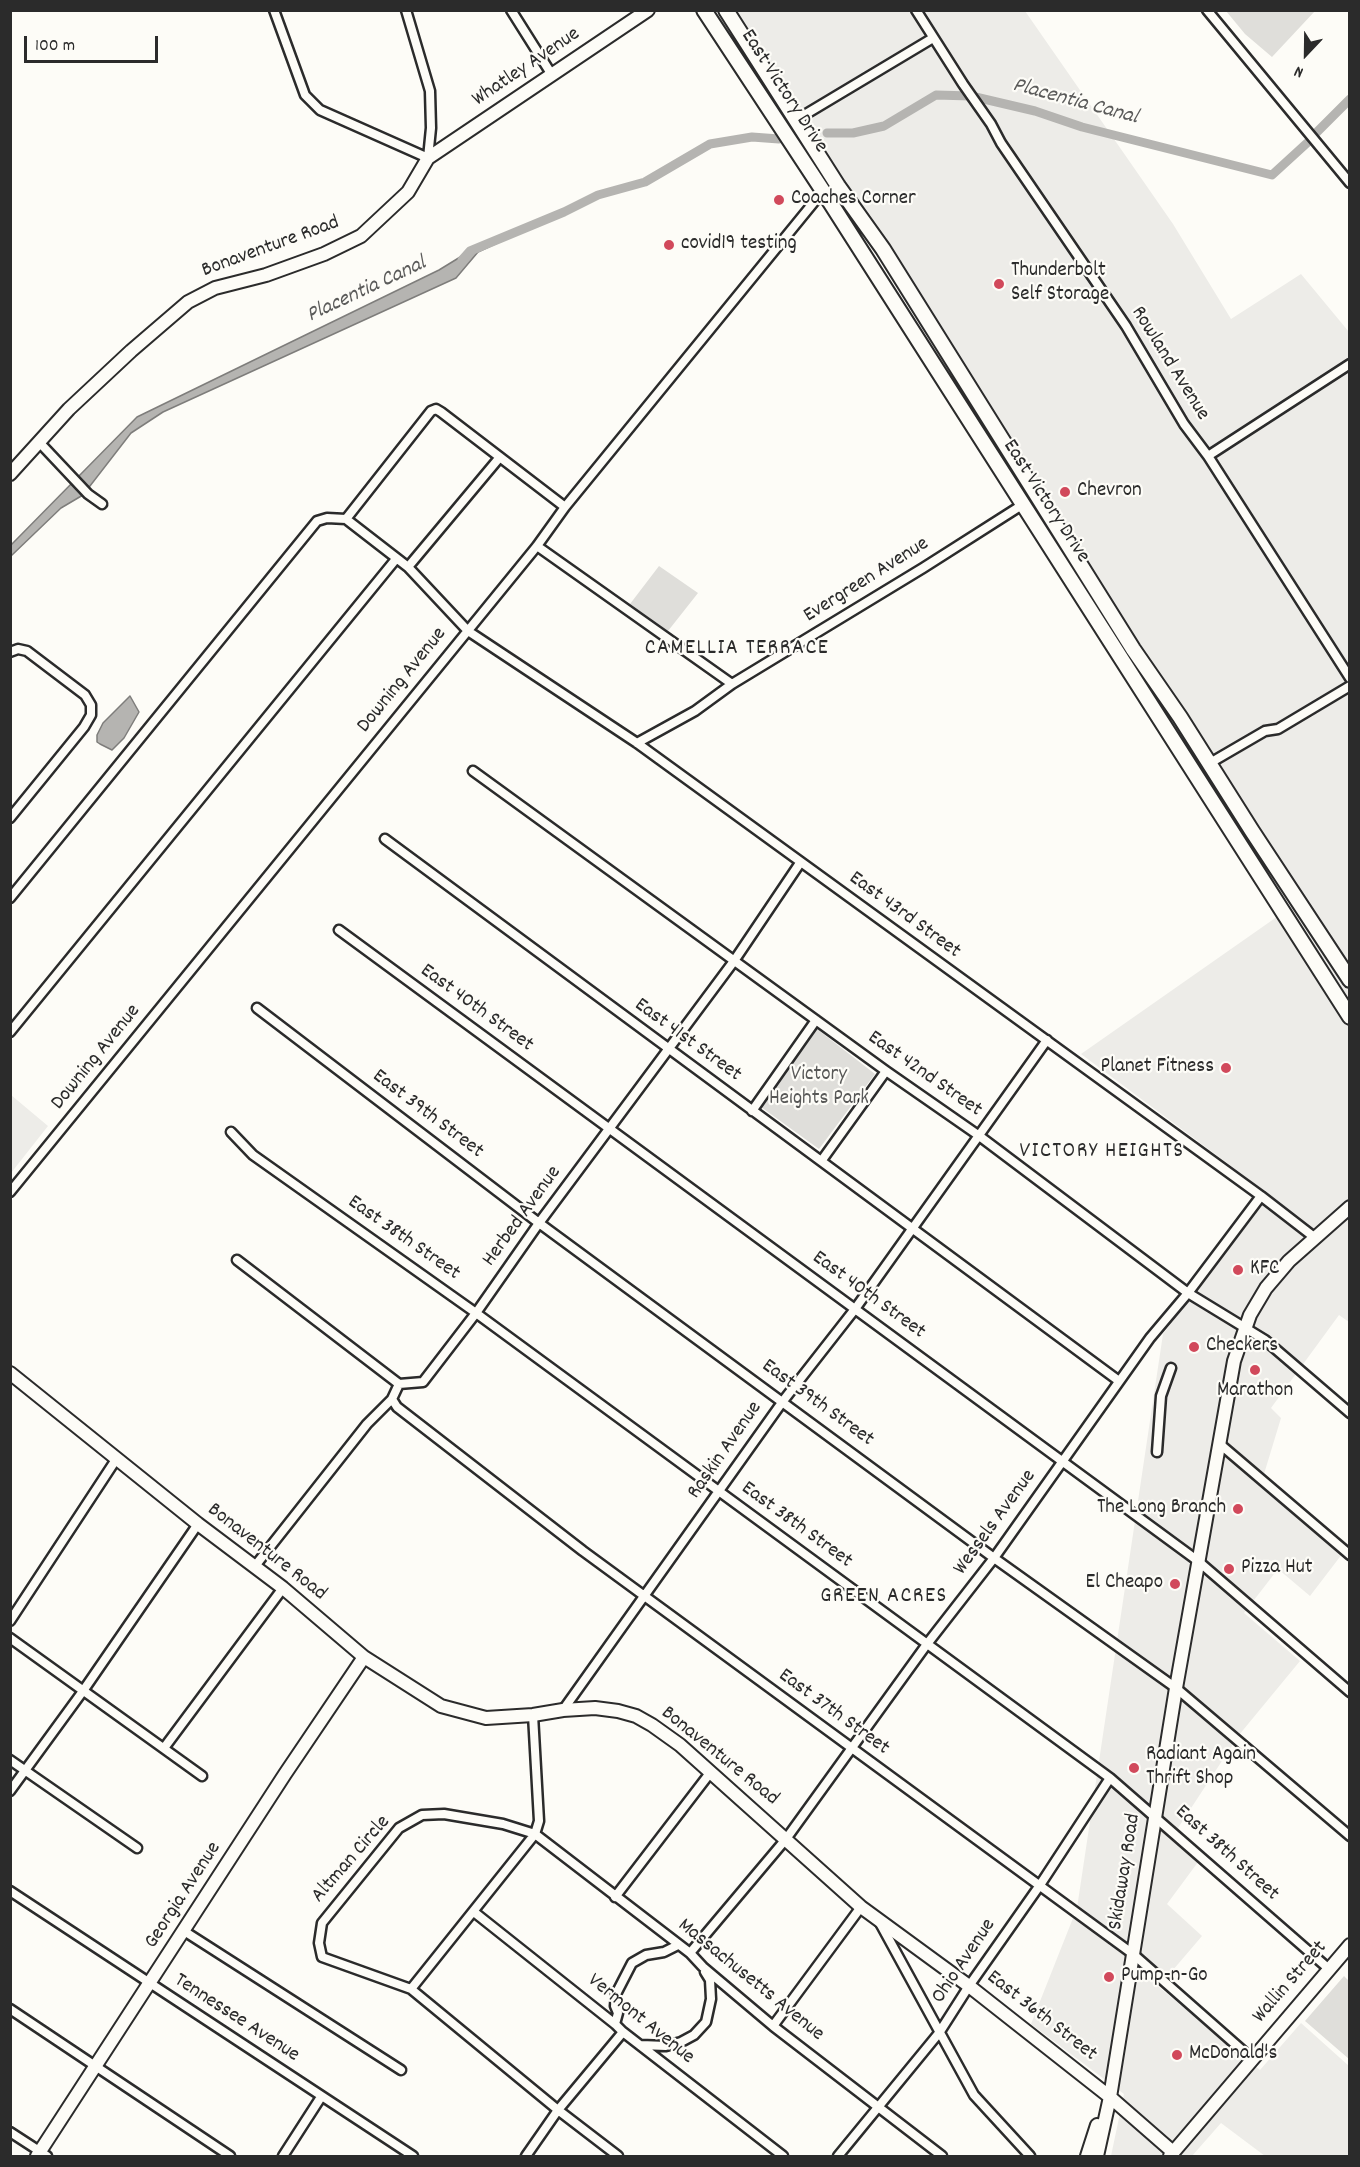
<!DOCTYPE html>
<html>
<head>
<meta charset="utf-8">
<style>
  body { margin:0 }
  #map { position:relative; width:1360px; height:2167px; overflow:hidden; background:#fdfcf7; font-family:Dekko,sans-serif }
  canvas { display:block }
  .frame { position:absolute; inset:0; border:12px solid #2b2b2b; pointer-events:none }
  .north { position:absolute; left:1276px; top:24px; width:60px; height:60px; -webkit-text-stroke:4px #fdfcf7; paint-order:stroke; rotate:202deg; font-size:16px; font-weight:700; line-height:24px; text-align:center; color:#2b2b2b }
  .north::after { content:''; display:block; margin:auto; width:21px; height:27px; background:#2b2b2b; clip-path:polygon(50% 0,100% 100%,50% 72%,0 100%) }
  .scale { position:absolute; left:24px; top:36px; width:134px; height:27px; box-sizing:border-box; border:3px solid #2b2b2b; border-top:0; padding-left:8px; font-size:18px; line-height:21px; white-space:nowrap; color:#2b2b2b; -webkit-text-stroke:4px #fdfcf7; paint-order:stroke }
</style>
</head>
<body>
<div id="map">
<canvas width="1360" height="2167"></canvas>
<div class="frame"></div>
<div class="north">N</div>
<div class="scale">100 m</div>
</div>
<script>
const ctx = document.querySelector('canvas').getContext('2d');
ctx.lineJoin = 'round';
function fillPath(path, color) { ctx.fillStyle = color; ctx.fill(path, 'evenodd'); }
const toPath = rows => new Path2D(rows.map(r => 'M' + r).join(''));
function strokePath(path, color, width, dash) { ctx.strokeStyle = color; ctx.lineWidth = width; ctx.lineCap = dash ? 'butt' : 'round'; ctx.setLineDash(dash || []); ctx.stroke(path); }
function label(font, color, halo, rows, align = 'center') {
  ctx.font = font + ' Dekko,sans-serif'; ctx.lineWidth = 4.5; ctx.setLineDash([]); ctx.textBaseline = 'middle'; ctx.strokeStyle = halo; ctx.fillStyle = color; for (const [text, x, y, turn = 0] of rows) {
    ctx.save(); ctx.translate(x, y); ctx.rotate((+turn || 0) * Math.PI / 180); ctx.textAlign = isNaN(turn) ? turn : align; if (halo) ctx.strokeText(text, 0, 0); ctx.fillText(text, 0, 0); ctx.restore();
  }
}
fillPath(toPath([
  [732,11,1025,11,1173,224,1231,319,1301,274,1349,332,1349,1322,1339,1315,1271,1408,1281,1418,1264,1474,1349,1545,1310,1596,1278,1569,1244,1613,1300,1661,1239,1735,1178,1828,1204,1854,1167,1904,1202,1936,1167,1977,1154,1983,1260,2070,1301,2023,1349,2066,1349,2156,1265,2156,1221,2123,1192,2156,1111,2156,1124,2094,1031,2024,1077,1908,1163,1334,1270,1195,1081,1054,1301,900],
  [11,1095,48,1126,11,1173]
]), '#edece8');
fillPath(toPath([
  [1226,11,1315,11,1272,57,1245,34],
  [659,566,698,593,668,631,630,604],
  [817,1029,875,1074,819,1149,761,1107],
  [1344,1976,1349,1981,1349,2059,1305,2021]
]), '#dfdeda');
const water = toPath([
  [564,212,478,252,456,278,163,412,131,433,83,495,61,508,11,556,11,545,137,417,439,270,470,251,564,212],
  [130,696,139,712,124,738,112,750,100,744,97,742,97,735,103,723,130,696]
]);
fillPath(water, '#b5b4b1');
strokePath(water, '#7e7d7b', 1.5);
strokePath(toPath([
  [1317,132,1350,99],
  [827,133,853,133,884,126,936,95,971,96,1035,111,1082,127,1272,175,1307,143],
  [462,260,470,251,564,212,598,195,645,182,710,144,752,137,779,139]
]), '#b5b4b1', 9);
const street = toPath([
  [274,10,305,95,320,110,428,158,431,128,430,91,406,10],
  [511,10,552,75],
  [916,10,963,84,991,124,1001,143,1126,326,1184,424,1208,456,1350,678],
  [1207,10,1350,183],
  [796,120,933,38],
  [39,442,88,494,102,504],
  [1208,456,1350,364],
  [346,519,408,567,468,631,637,743,1261,1196,1314,1237],
  [537,546,732,684],
  [408,567,500,457],
  [10,652,18,649,27,651,85,695,91,705,91,715,84,727,10,818],
  [637,743,695,711,732,684,923,568,1022,505],
  [1210,763,1265,731,1278,729,1350,686],
  [473,771,886,1071,978,1135,1188,1293,1265,1340,1350,1413],
  [385,839,1119,1381],
  [10,898,317,521,327,518,346,519,431,411,436,409,441,412,565,507],
  [339,930,1198,1561,1350,1692],
  [257,1008,539,1223,994,1558,1176,1688,1350,1836],
  [10,1032,396,559],
  [752,1111,816,1020],
  [231,1132,253,1155,476,1313,1110,1778,1329,1969],
  [822,1160,886,1071],
  [10,1192,537,546,565,507,823,191],
  [237,1260,399,1384],
  [392,1399,397,1407,583,1551,1133,1954,1251,2058],
  [1221,1445,1350,1555],
  [1157,1452,1161,1396,1171,1368],
  [255,1566,367,1424,392,1399,399,1384,423,1382,476,1313,539,1223,734,961,800,863],
  [10,1621,117,1458],
  [10,1638,202,1776],
  [563,1710,783,1401,855,1309,1047,1040],
  [164,1748,283,1588],
  [10,1760,137,1848],
  [10,1791,83,1691,198,1524],
  [10,1891,413,2156],
  [615,1897,710,1773],
  [474,1912,615,2024,623,2032,783,2156],
  [880,1923,974,2095,1030,2156],
  [184,1931,401,2070],
  [690,1953,786,1839,927,1644,994,1558,1150,1338,1188,1293,1261,1196],
  [411,1989,535,1834,539,1821,533,1715],
  [10,2009,230,2156],
  [615,2024,618,2013,615,2006,616,1994,632,1963,646,1955,664,1952,678,1945],
  [773,2026,861,1907],
  [641,2045,666,2046,681,2042,694,2035,706,2022,711,1999,710,1980,705,1972],
  [10,2132,47,2156],
  [283,2156,321,2097],
  [526,2156,558,2110,623,2032],
  [618,2156,558,2110,411,1989,322,1957,319,1943,322,1923,399,1828,422,1815,444,1814,503,1824,535,1834,690,1953,703,1967,773,2026,942,2156],
  [838,2156,939,2033,969,1986,1040,1885,1110,1778]
]);
const secondary = toPath([
  [10,474,69,409,131,351,188,302,215,288,266,275,324,254,361,236,408,192,428,158,648,10],
  [10,1373,198,1524,283,1588,364,1657,441,1706,486,1718,533,1715,563,1710,595,1708,618,1711,636,1716,652,1725,680,1745,861,1907,969,1986,1110,2097,1173,2152],
  [37,2156,285,1774,364,1657],
  [1087,2156,1097,2125],
  [1097,2156,1110,2097,1176,1688,1234,1361,1250,1315,1266,1288,1289,1261,1350,1207],
  [1170,2156,1350,1945]
]);
const primary = toPath([
  [704,10,823,191,1350,1017],
  [726,10,838,186,883,249,1133,649,1180,717,1252,831,1350,980]
]);
strokePath(street, '#2b2b2b', 13);
strokePath(secondary, '#2b2b2b', 16);
strokePath(primary, '#2b2b2b', 18);
strokePath(street, '#fdfcf7', 8);
strokePath(secondary, '#fdfcf7', 12);
strokePath(primary, '#fdfcf7', 14);
for (const [x, y, r, color] of [
  [779,200,6,"#d1495b"],
  [669,245,6,"#d1495b"],
  [999,284,6,"#d1495b"],
  [1065,492,6,"#d1495b"],
  [1226,1068,6,"#d1495b"],
  [1238,1270,6,"#d1495b"],
  [1194,1347,6,"#d1495b"],
  [1255,1370,6,"#d1495b"],
  [1238,1509,6,"#d1495b"],
  [1229,1569,6,"#d1495b"],
  [1175,1584,6,"#d1495b"],
  [1134,1768,6,"#d1495b"],
  [1109,1977,6,"#d1495b"],
  [1177,2055,6,"#d1495b"]
]) { const dot = new Path2D(); dot.arc(x, y, r, 0, 2 * Math.PI); ctx.fillStyle = color; ctx.fill(dot); strokePath(dot, '#fdfcf7', 2); }
label('21px', '#2b2b2b', '#fdfcf7', [
  ["Whatley Avenue",527,68,-34],
  ["East Victory Drive",783,92,57],
  ["Bonaventure Road",271,248,-20],
  ["Rowland Avenue",1169,364,58],
  ["East Victory Drive",1045,502,57],
  ["Evergreen Avenue",867,581,-32],
  ["Downing Avenue",403,681,-51],
  ["East 43rd Street",904,916,36],
  ["East 40th Street",476,1009,36],
  ["East 41st Street",687,1041,36],
  ["Downing Avenue",97,1058,-51],
  ["East 42nd Street",924,1075,35],
  ["East 39th Street",427,1115,37],
  ["Herbed Avenue",523,1217,-54],
  ["East 38th Street",403,1239,35],
  ["East 40th Street",868,1296,36],
  ["East 39th Street",817,1404,36],
  ["Raskin Avenue",726,1451,-55],
  ["Wessels Avenue",996,1523,-54],
  ["East 38th Street",796,1526,36],
  ["Bonaventure Road",266,1553,38],
  ["East 37th Street",833,1713,36],
  ["Bonaventure Road",719,1757,39],
  ["East 38th Street",1226,1854,42],
  ["Altman Circle",352,1860,-49],
  ["Skidaway Road",1126,1872,-81],
  ["Georgia Avenue",184,1896,-57],
  ["Ohio Avenue",965,1962,-56],
  ["Massachusetts Avenue",750,1981,39],
  ["Wallin Street",1291,1983,-49],
  ["East 36th Street",1041,2017,38],
  ["Tennessee Avenue",236,2019,33],
  ["Vermont Avenue",640,2020,39]
]);
label('21px', '#2b2b2b', '#fdfcf7', [
  ["Coaches Corner",791,200],
  ["covid19 testing",681,245],
  ["Thunderbolt",1011,272],
  ["Self Storage",1011,296],
  ["Chevron",1077,492],
  ["Planet Fitness",1214,1068,"right"],
  ["KFC",1250,1270],
  ["Checkers",1206,1347],
  ["Marathon",1255,1392,"center"],
  ["The Long Branch",1226,1509,"right"],
  ["Pizza Hut",1241,1569],
  ["El Cheapo",1163,1584,"right"],
  ["Radiant Again",1146,1756],
  ["Thrift Shop",1146,1780],
  ["Pump-n-Go",1121,1977],
  ["McDonald's",1189,2055]
], 'left');
label('21px', '#585857', '#fdfcf7', [
  ["Victory",819,1076],
  ["Heights Park",819,1100]
]);
label('italic 22px', '#5b5b5a', '#fdfcf7', [
  ["Placentia Canal",1075,103,15],
  ["Placentia Canal",367,291,-25]
]);
ctx.letterSpacing = '1.5px';
label('22px', '#2b2b2b', '#fdfcf7', [
  ["CAMELLIA TERRACE",737,650],
  ["VICTORY HEIGHTS",1102,1153],
  ["GREEN ACRES",884,1598]
]);
ctx.letterSpacing = '0px';
</script>
</body>
</html>
